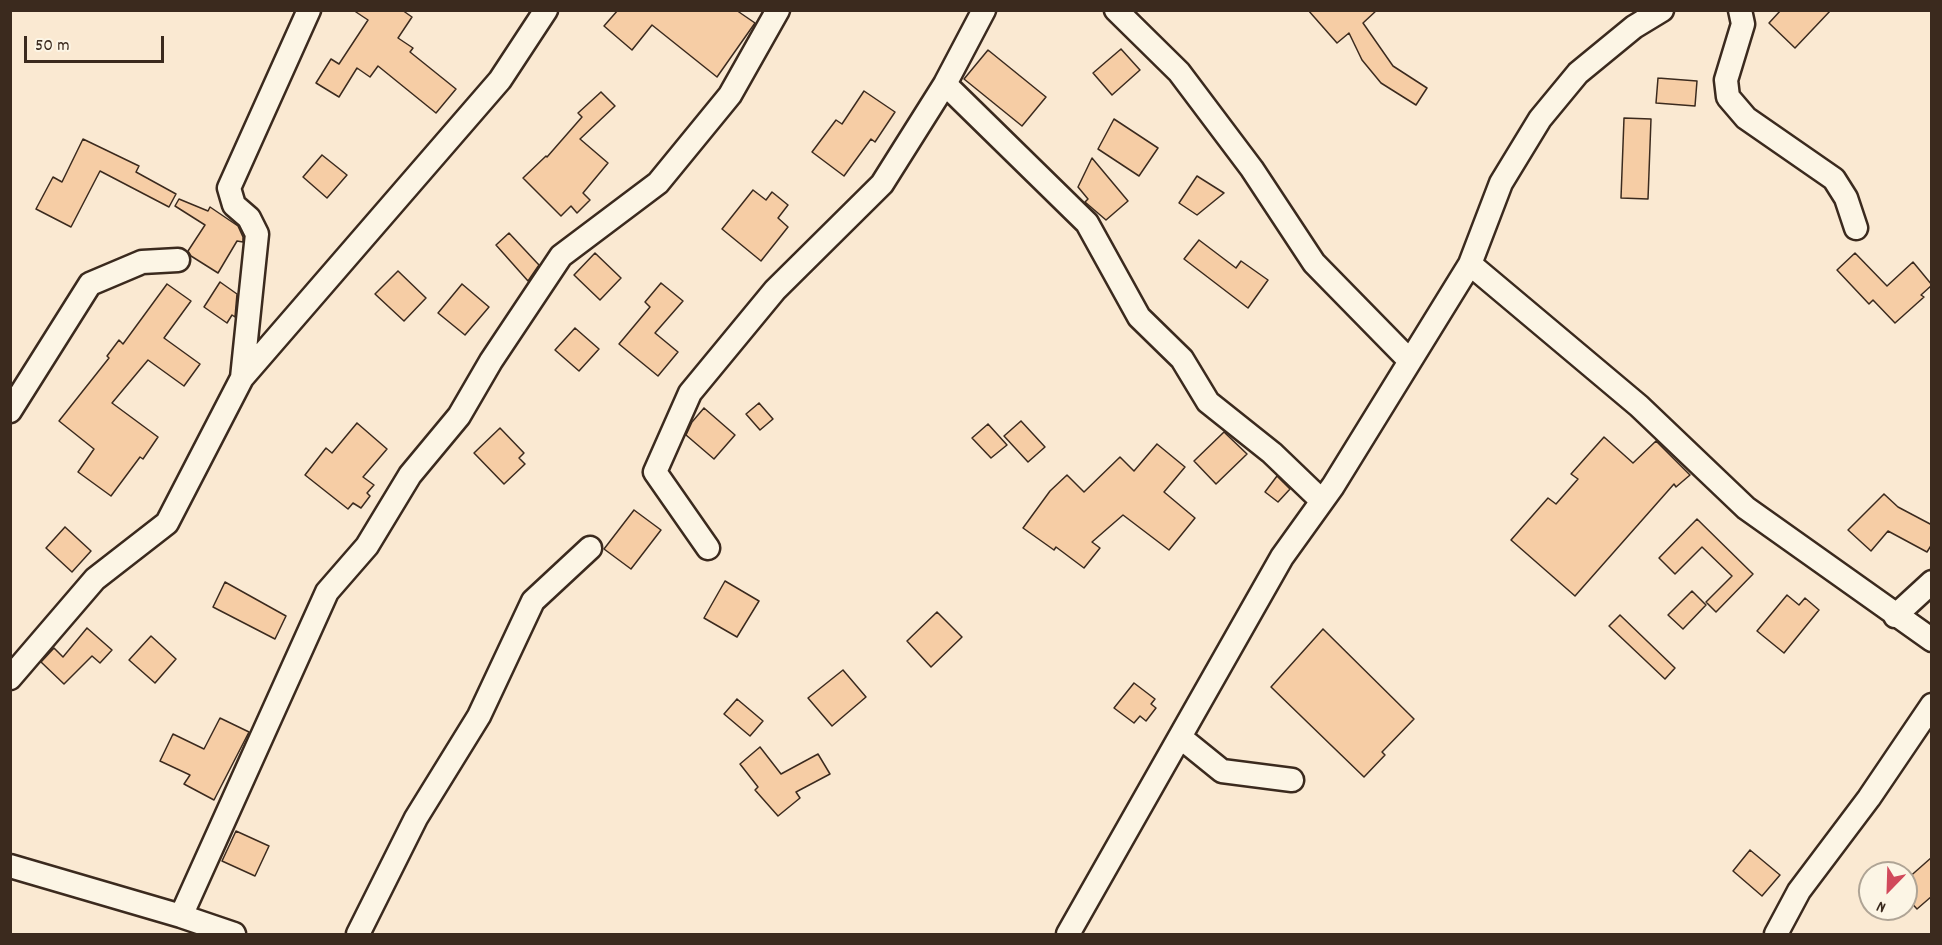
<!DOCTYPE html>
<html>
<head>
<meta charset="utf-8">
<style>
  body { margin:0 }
  #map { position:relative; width:1942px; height:945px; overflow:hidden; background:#fae9d2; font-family:Dekko,sans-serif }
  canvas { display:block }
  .frame { position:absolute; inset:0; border:12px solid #3b2a1e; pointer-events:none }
  .north { position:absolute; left:1858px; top:861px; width:60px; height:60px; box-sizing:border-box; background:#fcf5e5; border:2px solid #afa495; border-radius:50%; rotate:203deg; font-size:16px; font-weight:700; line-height:24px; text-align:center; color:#3b2a1e }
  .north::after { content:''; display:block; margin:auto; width:21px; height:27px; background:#d1495b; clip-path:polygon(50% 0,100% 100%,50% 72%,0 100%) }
  .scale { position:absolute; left:24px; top:36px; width:140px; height:27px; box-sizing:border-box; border:3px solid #3b2a1e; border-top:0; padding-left:8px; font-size:18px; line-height:21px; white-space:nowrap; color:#3b2a1e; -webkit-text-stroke:4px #fcf5e5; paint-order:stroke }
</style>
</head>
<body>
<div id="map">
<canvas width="1942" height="945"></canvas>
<div class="frame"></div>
<div class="north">N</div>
<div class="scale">50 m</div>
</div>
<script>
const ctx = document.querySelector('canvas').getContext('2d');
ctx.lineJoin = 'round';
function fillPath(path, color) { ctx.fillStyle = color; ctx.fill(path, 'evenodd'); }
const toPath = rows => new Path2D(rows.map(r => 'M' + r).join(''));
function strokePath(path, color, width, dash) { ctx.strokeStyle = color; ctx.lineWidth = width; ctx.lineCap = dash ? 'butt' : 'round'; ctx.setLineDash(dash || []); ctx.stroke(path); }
const building = toPath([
  [353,10,402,10,412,17,398,38,413,48,410,52,456,89,436,113,378,66,370,77,357,68,339,97,316,83,331,59,339,64,368,20,353,10],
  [618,10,736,10,755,23,717,77,652,25,632,50,604,26,618,10],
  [1308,10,1377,10,1363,23,1393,66,1427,88,1416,105,1381,83,1362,60,1349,33,1337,43,1308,10],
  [1781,10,1831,10,1795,48,1769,23,1781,10],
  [1121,49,1140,70,1112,95,1093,73,1121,49],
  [988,50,1046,97,1022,126,964,79,988,50],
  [1658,78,1697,81,1695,106,1656,103,1658,78],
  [864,91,895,112,875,142,871,139,844,176,812,152,836,120,842,124,864,91],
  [601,92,615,106,580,139,608,163,583,193,590,200,577,213,571,206,561,216,523,178,546,156,547,157,582,117,578,113,601,92],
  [1624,118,1651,119,1648,199,1621,198,1624,118],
  [1114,119,1158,148,1139,176,1098,149,1114,119],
  [83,139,139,166,136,172,176,194,169,207,100,171,71,227,36,209,53,177,62,182,83,139],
  [322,155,347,175,327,198,303,177,322,155],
  [1092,158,1128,201,1106,220,1085,202,1088,199,1078,187,1092,158],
  [1197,176,1224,193,1197,215,1179,203,1197,176],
  [753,190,766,200,772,192,788,205,778,218,788,227,761,261,722,229,753,190],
  [179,199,208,211,210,207,238,226,243,237,243,242,237,241,218,273,191,256,188,251,205,225,175,206,179,199],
  [509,233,539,265,528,281,496,245,509,233],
  [1199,240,1236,268,1241,261,1268,280,1248,308,1184,259,1199,240],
  [595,253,621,278,600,300,574,275,595,253],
  [1855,253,1887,286,1913,262,1932,285,1921,295,1924,297,1895,323,1873,300,1869,304,1837,270,1855,253],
  [398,271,426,298,404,321,375,294,398,271],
  [220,282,237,294,235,317,232,315,227,323,204,307,220,282],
  [661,283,683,301,655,333,678,352,658,376,619,344,650,307,645,302,661,283],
  [167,284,191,301,164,338,200,364,184,386,148,360,112,403,158,437,143,459,140,457,111,496,78,472,94,449,59,421,109,358,107,356,119,340,123,344,167,284],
  [462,284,489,307,465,335,438,313,462,284],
  [575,328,599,349,579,371,555,350,575,328],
  [759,403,773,419,760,430,746,414,759,403],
  [704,408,735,435,714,459,686,435,692,422,704,408],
  [1021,421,1045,447,1028,462,1004,436,1021,421],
  [357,423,387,449,363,477,374,485,367,493,370,496,361,508,353,503,348,509,305,475,326,448,332,453,357,423],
  [988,424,1007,445,991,458,972,438,988,424],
  [500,428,524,453,519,458,525,464,504,484,474,453,500,428],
  [1224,432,1247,454,1216,484,1194,461,1224,432],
  [1604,437,1633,463,1656,441,1690,475,1676,487,1674,484,1575,596,1511,540,1548,498,1556,504,1578,479,1571,474,1604,437],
  [1157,444,1185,467,1164,492,1195,518,1169,550,1123,515,1092,542,1100,548,1084,568,1056,547,1054,550,1023,528,1050,491,1067,475,1084,492,1120,457,1134,471,1157,444],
  [1277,476,1290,489,1278,502,1265,492,1277,476],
  [1884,494,1898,507,1932,525,1932,544,1927,552,1888,531,1871,551,1848,530,1884,494],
  [634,510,661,530,631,569,604,549,634,510],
  [1697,519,1753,574,1716,612,1706,602,1732,576,1702,547,1675,574,1659,558,1697,519],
  [65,527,91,551,72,572,46,548,65,527],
  [725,581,759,601,737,637,704,618,725,581],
  [225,582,286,616,275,639,213,607,225,582],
  [1692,591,1706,605,1683,629,1668,615,1692,591],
  [1787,595,1799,605,1805,598,1819,610,1784,653,1757,631,1787,595],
  [937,612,962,637,931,667,907,641,937,612],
  [1620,615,1675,668,1665,679,1609,626,1620,615],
  [87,628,112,650,100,663,92,656,64,684,41,662,54,648,63,657,87,628],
  [1323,629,1414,719,1382,752,1385,755,1364,777,1271,687,1323,629],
  [151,636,176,659,155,683,129,660,151,636],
  [843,670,866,697,832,726,808,698,843,670],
  [1134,683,1155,699,1151,704,1156,708,1146,721,1140,716,1134,723,1114,708,1134,683],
  [737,699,763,721,750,736,724,714,737,699],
  [220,718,249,732,214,800,184,784,190,775,160,761,173,734,204,749,220,718],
  [760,747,781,774,818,754,830,774,796,792,800,798,778,816,755,790,758,787,740,764,760,747],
  [236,831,269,846,255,876,222,861,236,831],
  [1750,850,1780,875,1762,896,1733,871,1750,850],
  [1932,857,1932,896,1917,909,1906,897,1906,880,1932,857]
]);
fillPath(building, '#f6cda5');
strokePath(building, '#3b2a1e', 1.5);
const minor = toPath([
  [1116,10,1179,72,1252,169,1314,263,1410,361],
  [1740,10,1743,24,1726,80,1728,97,1746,118,1834,179,1846,198,1856,228],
  [945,84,1087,223,1139,317,1182,359,1208,402,1272,453,1322,501],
  [1470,264,1639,406,1746,508,1932,640],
  [242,378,257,234,249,218,234,205,229,188,309,10],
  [10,411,90,284,142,262,178,260],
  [708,548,655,472,690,393,775,290,882,184,945,84,984,10],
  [1895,616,1932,582],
  [10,678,95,579,167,523,242,378,500,80,546,10],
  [1180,737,1222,771,1292,780],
  [10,866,181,916,234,934],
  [181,916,327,592,367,546,410,475,459,416,491,361,561,256,658,183,730,95,778,10],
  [358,934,416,818,479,716,533,601,590,548],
  [1068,934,1282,557,1333,486,1470,264,1501,183,1540,119,1578,73,1634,27,1662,10],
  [1776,934,1799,891,1869,798,1932,705]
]);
strokePath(minor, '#3b2a1e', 27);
strokePath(minor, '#fcf5e5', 22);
</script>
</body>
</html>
